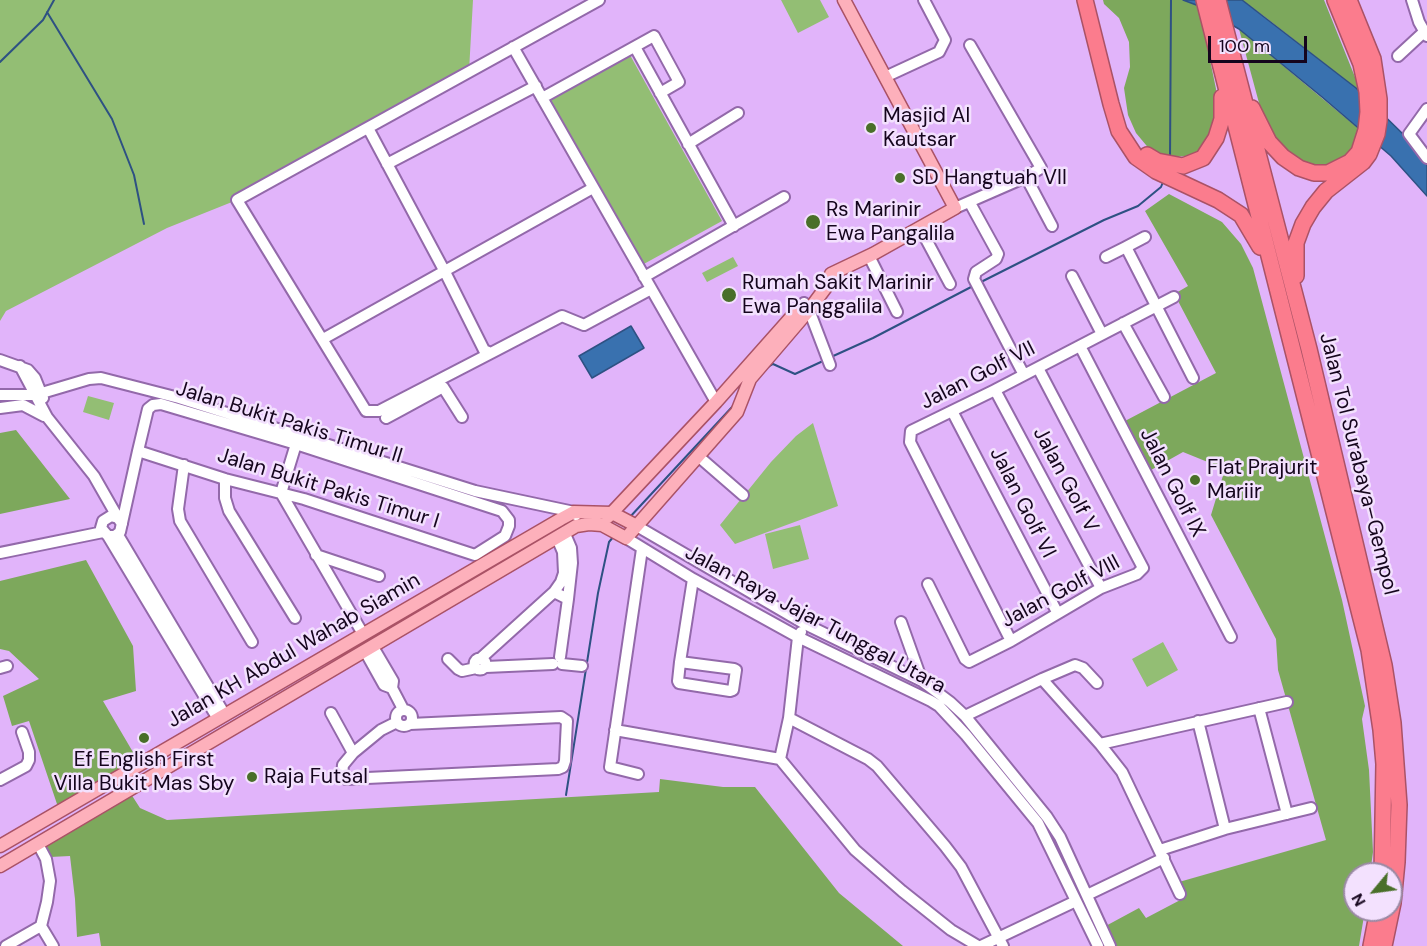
<!DOCTYPE html>
<html>
<head>
<meta charset="utf-8">
<style>
  body { margin:0 }
  #map { position:relative; width:1427px; height:946px; overflow:hidden; background:#e1b4fa; font-family:"DM Sans",sans-serif }
  canvas { display:block }
  .north { position:absolute; left:1343px; top:862px; width:60px; height:60px; box-sizing:border-box; background:#f3e1fe; border:2px solid #9a89a4; border-radius:50%; rotate:241deg; font-size:16px; font-weight:700; line-height:24px; text-align:center; color:#15051d }
  .north::after { content:''; display:block; margin:auto; width:21px; height:27px; background:#496f29; clip-path:polygon(50% 0,100% 100%,50% 72%,0 100%) }
  .scale { position:absolute; left:1208px; top:36px; width:99px; height:27px; box-sizing:border-box; border:3px solid #15051d; border-top:0; padding-left:8px; font-size:18px; line-height:21px; white-space:nowrap; color:#15051d; -webkit-text-stroke:4px #f3e1fe; paint-order:stroke }
</style>
</head>
<body>
<div id="map">
<canvas width="1427" height="946"></canvas>
<div class="north">N</div>
<div class="scale">100 m</div>
</div>
<script>
const ctx = document.querySelector('canvas').getContext('2d');
ctx.lineJoin = 'round';
function fillPath(path, color) { ctx.fillStyle = color; ctx.fill(path, 'evenodd'); }
const toPath = rows => new Path2D(rows.map(r => 'M' + r).join(''));
function strokePath(path, color, width, dash) { ctx.strokeStyle = color; ctx.lineWidth = width; ctx.lineCap = dash ? 'butt' : 'round'; ctx.setLineDash(dash || []); ctx.stroke(path); }
function label(font, color, halo, rows, align = 'center') {
  ctx.font = font + ' "DM Sans",sans-serif'; ctx.lineWidth = 5; ctx.setLineDash([]); ctx.textBaseline = 'middle'; ctx.strokeStyle = halo; ctx.fillStyle = color; for (const [text, x, y, turn = 0] of rows) {
    ctx.save(); ctx.translate(x, y); ctx.rotate((+turn || 0) * Math.PI / 180); ctx.textAlign = isNaN(turn) ? turn : align; if (halo) ctx.strokeText(text, 0, 0); ctx.fillText(text, 0, 0); ctx.restore();
  }
}
fillPath(toPath([
  [0,0,473,0,469,71,237,200,167,228,6,311,0,321],
  [781,0,820,0,829,17,798,33],
  [630,55,722,221,642,265,547,102],
  [733,257,738,266,707,282,702,273],
  [88,396,114,403,109,420,83,412],
  [813,423,838,506,735,544,720,525,771,462,796,436],
  [800,525,809,559,773,569,765,534],
  [1163,642,1178,670,1147,687,1132,659]
]), '#93be74');
fillPath(toPath([
  [1103,0,1183,0,1199,6,1216,89,1215,109,1212,130,1203,146,1194,155,1175,157,1151,151,1136,133,1128,115,1124,88,1130,67,1129,42,1119,18,1104,4],
  [1242,0,1324,0,1361,92,1265,17],
  [1239,29,1359,129,1355,143,1347,155,1327,165,1307,164,1290,156,1276,139,1262,114],
  [1169,194,1222,222,1241,244,1253,268,1342,600,1365,706,1362,719,1369,770,1373,852,1370,874,1355,874,1355,910,1365,910,1359,946,1112,946,1102,928,1139,908,1146,918,1186,897,1179,882,1326,840,1278,670,1276,639,1211,515,1225,469,1183,452,1151,470,1125,421,1216,373,1178,301,1176,293,1188,286,1145,211],
  [16,430,70,499,0,514,0,433],
  [86,560,133,646,136,691,103,701,137,759,58,807,29,721,12,726,3,696,39,679,9,651,0,649,0,581],
  [660,779,723,787,755,787,839,893,903,946,101,946,99,933,77,937,75,899,70,856,50,857,43,845,131,794,140,808,167,820,659,792]
]), '#7da85c');
const water = toPath([
  [1183,0,1242,0,1356,88,1405,136,1427,161,1427,196,1391,156,1322,97,1239,29,1199,6,1183,0],
  [631,326,644,348,592,378,579,356,631,326]
]);
fillPath(water, '#3971af');
strokePath(water, '#2e5183', 1.5);
strokePath(toPath([
  [47,12,112,119,134,175,144,224],
  [0,62,43,20,54,0],
  [1170,159,1171,0],
  [981,282,1104,220,1138,206,1161,187,1163,182],
  [831,357,873,338,973,286],
  [768,367,773,364,795,374,823,361],
  [629,518,733,406],
  [566,795,598,593,609,542,614,536]
]), '#2e5183', 2);
const minor = toPath([
  [1412,0,1419,22,1427,36],
  [513,47,716,402],
  [635,47,734,226],
  [1398,56,1424,32],
  [885,77,939,52,945,40,924,0],
  [542,98,654,36,679,82,660,93],
  [1427,109,1409,134,1427,158],
  [368,128,445,272,484,350,491,353,562,316,584,325,651,289],
  [688,144,738,113],
  [387,164,536,86],
  [1026,177,1052,226],
  [970,203,998,254,996,259,976,272,974,279,1024,375],
  [955,208,1026,177,1041,168,970,45],
  [920,228,950,284],
  [1126,247,1145,237],
  [869,256,897,312],
  [1106,257,1126,247,1193,378],
  [1072,276,1102,334],
  [644,277,784,197],
  [804,303,809,310,830,365],
  [1123,323,1164,397],
  [323,339,593,188],
  [1080,346,1231,637],
  [491,353,379,411,366,411,237,200,599,0],
  [0,360,28,370,35,378,43,398],
  [20,366,47,417,94,476,118,518],
  [995,390,1101,588],
  [0,395,35,395,89,379,101,378,179,398,475,491,574,512,576,515],
  [391,405,399,411,443,387,462,417],
  [0,408,23,405,44,416],
  [952,411,1057,612],
  [386,418,399,411],
  [296,444,281,493,363,634],
  [698,456,743,495],
  [184,465,178,509,180,521,252,642],
  [225,479,225,498,229,511,295,618],
  [122,524,118,518,111,516,103,521,101,528,108,536,115,536,120,532,138,451,148,409,153,405,161,404,296,444,502,511,509,520,509,526,505,536,475,555,304,499,225,479,138,451],
  [635,525,805,624,922,681,950,702,965,716,1047,817,1060,837,1110,946],
  [565,534,571,548,572,563,568,599],
  [118,535,225,715],
  [108,536,218,719],
  [626,538,693,579,798,637,931,701,939,706,966,735,1038,823,1098,946],
  [0,553,103,532],
  [316,555,379,576],
  [928,584,965,659,969,662,1011,641,1101,588,1137,574,1143,568,1038,368],
  [554,592,561,582,564,573,563,552,557,538],
  [901,622,922,681],
  [1011,641,910,442,911,431,995,390,1174,297],
  [373,647,393,681,392,688,403,709],
  [365,651,384,685,392,688],
  '474.5 664a5.5 5.5 0 1 1 11 0a5.5 5.5 0 1 1-11 0Z',
  [448,659,458,669,462,671,476,668],
  [480,659,554,592,568,599,560,657],
  [680,662,734,669,736,670,733,690,730,691,679,683,678,681,680,662,693,579],
  [562,664,582,666],
  [486,667,553,664],
  [0,668,7,666],
  [1042,679,1100,744,1122,772,1180,894],
  [1259,708,1287,814],
  '396 718a8 8 0 1 1 16 0a8 8 0 1 1-16 0Z',
  [331,713,353,753],
  [965,716,1042,679,1075,665,1083,668,1097,683],
  [789,718,868,759,877,766,945,846,961,867,1003,946],
  [1198,721,1225,829],
  [397,722,381,730,353,753,343,765,342,775,346,779,558,769,563,767,565,761,567,721,561,717,410,724],
  [615,730,780,759],
  [1100,744,1287,702],
  [780,759,855,850,902,891,951,930,978,946],
  [780,759,789,718,798,637,801,632],
  [638,774,610,767,642,549],
  [0,780,26,766,29,760,29,752,22,732],
  [1160,850,1225,829,1311,808],
  [1087,895,1164,858],
  [41,926,53,946],
  [6,946,41,926,47,902,50,881,46,859,38,844],
  [981,946,1076,901]
]);
const major = toPath([
  [831,274,873,254,955,208,844,0],
  [608,517,716,402,795,313],
  [0,846,561,519,574,512,612,513,635,525],
  [0,866,576,526,589,524,602,525,626,538,737,412,750,379,809,310,838,271]
]);
const highway = toPath([
  [1085,0,1111,104,1119,131,1136,157,1156,171,1218,200,1241,215,1260,247],
  [1204,0,1369,650,1381,730,1384,764,1382,874],
  [1218,0,1309,349,1384,665,1393,723,1399,805,1397,862,1393,903,1384,946],
  [1252,108,1269,142,1283,157,1299,168,1314,173,1328,173,1350,162,1359,152,1366,130,1368,112,1367,92,1361,64,1335,0],
  [1147,155,1157,161,1183,166,1203,158,1216,138,1222,119,1222,97],
  [1296,276,1296,243,1303,224,1313,207,1326,191,1363,162,1369,154,1377,134,1379,121,1379,99,1373,59,1349,0],
  [1371,946,1378,910]
]);
strokePath(minor, '#9369aa', 14);
strokePath(major, '#aa5266', 15);
strokePath(highway, '#aa5266', 18);
strokePath(minor, '#fff', 10);
strokePath(major, '#fdb0bb', 12);
strokePath(highway, '#fb7c8d', 15);
for (const [x, y, r, color] of [
  [871,128,6,"#496f29"],
  [900,178,6,"#496f29"],
  [813,222,8,"#496f29"],
  [729,295,8,"#496f29"],
  [1195,480,6,"#496f29"],
  [144,738,6,"#496f29"],
  [252,777,6,"#496f29"]
]) { const dot = new Path2D(); dot.arc(x, y, r, 0, 2 * Math.PI); ctx.fillStyle = color; ctx.fill(dot); strokePath(dot, '#f3e1fe', 2); }
label('21px', '#15051d', '#f3e1fe', [
  ["Masjid Al",883,116],
  ["Kautsar",883,140],
  ["SD Hangtuah VII",912,178],
  ["Rs Marinir",826,210],
  ["Ewa Pangalila",826,234],
  ["Rumah Sakit Marinir",742,283],
  ["Ewa Panggalila",742,307],
  ["Flat Prajurit",1207,468],
  ["Mariir",1207,492],
  ["Ef English First",144,760,"center"],
  ["Villa Bukit Mas Sby",144,784,"center"],
  ["Raja Futsal",264,777]
], 'left');
label('21px', '#15051d', '#f3e1fe', [
  ["Jalan Golf VII",978,376,-27],
  ["Jalan Bukit Pakis Timur II",289,423,17],
  ["Jalan Tol Surabaya–Gempol",1358,464,76],
  ["Jalan Golf V",1065,480,62],
  ["Jalan Golf IX",1172,483,63],
  ["Jalan Bukit Pakis Timur I",328,489,17],
  ["Jalan Golf VI",1022,503,63],
  ["Jalan Golf VIII",1061,592,-28],
  ["Jalan Raya Jajar Tunggal Utara",815,620,28],
  ["Jalan KH Abdul Wahab Siamin",294,651,-30]
]);
</script>
</body>
</html>
